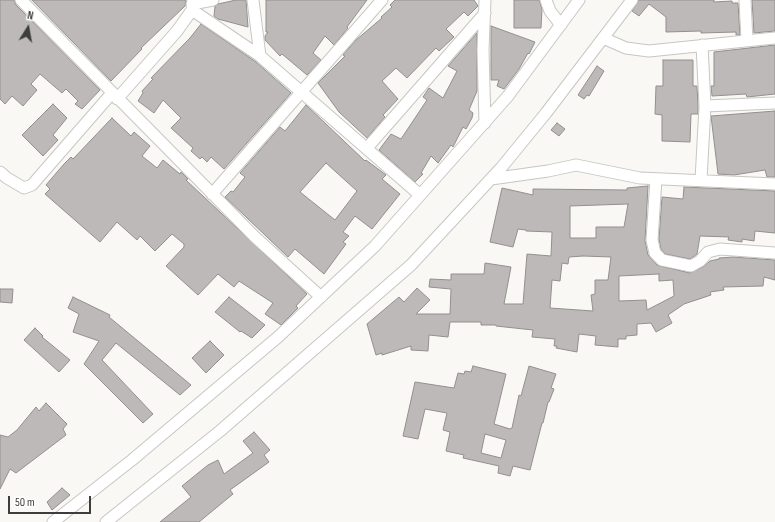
<!DOCTYPE html>
<html>
<head>
<meta charset="utf-8">
<style>
  body { margin:0 }
  #map { position:relative; width:775px; height:522px; overflow:hidden; background:#f9f8f4; font-family:"Sofia Sans Condensed",sans-serif }
  canvas { display:block }
  .north { position:absolute; left:8px; top:8px; width:40px; height:40px; -webkit-text-stroke:3px #fff; paint-order:stroke; rotate:11deg; font-size:11px; font-weight:700; line-height:16px; text-align:center; color:#3d3d3b }
  .north::after { content:''; display:block; margin:auto; width:14px; height:18px; background:#3d3d3b; clip-path:polygon(50% 0,100% 100%,50% 72%,0 100%) }
  .scale { position:absolute; left:8px; top:496px; width:83px; height:18px; box-sizing:border-box; border:2px solid #3d3d3b; border-top:0; padding-left:5px; font-size:12px; line-height:14px; white-space:nowrap; color:#3d3d3b; -webkit-text-stroke:3px #fff; paint-order:stroke }
</style>
</head>
<body>
<div id="map">
<canvas width="775" height="522"></canvas>
<div class="north">N</div>
<div class="scale">50 m</div>
</div>
<script>
const ctx = document.querySelector('canvas').getContext('2d');
ctx.lineJoin = 'round';
function fillPath(path, color) { ctx.fillStyle = color; ctx.fill(path, 'evenodd'); }
const toPath = rows => new Path2D(rows.map(r => 'M' + r).join(''));
function strokePath(path, color, width, dash) { ctx.strokeStyle = color; ctx.lineWidth = width; ctx.lineCap = dash ? 'butt' : 'round'; ctx.setLineDash(dash || []); ctx.stroke(path); }
const building = toPath([
  [0,0,14,0,16,5,100,90,82,109,75,104,78,101,66,89,62,93,40,74,31,84,37,90,23,106,12,96,5,104,0,99,0,0],
  [32,0,186,0,185,6,141,48,142,49,111,81,32,0],
  [236,0,246,0,248,27,218,19,214,16,215,6,218,4,236,0],
  [266,0,367,0,347,27,348,28,334,45,325,36,313,53,321,60,307,75,282,54,280,56,265,40,265,36,268,32,266,32,266,0],
  [395,0,474,0,478,6,468,16,464,12,446,29,454,37,439,51,436,48,407,78,396,68,382,81,398,99,383,115,385,117,367,138,339,112,318,83,345,56,343,55,356,40,382,18,381,17,392,7,390,5,395,0],
  [514,0,539,0,542,9,541,28,514,28,514,0],
  [639,0,714,0,714,2,732,1,732,3,738,3,740,35,736,35,736,32,701,33,701,31,666,32,666,17,649,4,639,16,632,11,639,0],
  [752,0,775,0,775,31,754,33,752,0],
  [201,24,256,62,291,93,224,169,211,157,207,162,202,157,200,159,191,151,193,148,171,128,181,118,163,100,154,113,138,101,143,93,142,91,153,79,151,78,190,38,201,24],
  [491,26,535,42,529,54,528,53,519,69,504,89,497,86,499,80,491,80,491,26],
  [477,33,477,91,469,110,473,113,472,118,466,129,463,127,453,147,451,145,438,163,431,156,421,173,423,174,415,182,379,150,391,134,401,139,427,100,423,97,429,88,443,98,457,71,448,66,477,33],
  [775,45,775,94,747,97,746,94,712,96,711,86,714,86,714,52,775,45],
  [663,60,693,60,693,86,697,86,698,106,698,114,691,114,690,142,662,141,662,115,655,114,656,86,663,86,663,60],
  [597,66,604,71,589,96,587,95,584,99,578,95,597,66],
  [53,104,67,118,53,135,58,140,43,156,22,135,53,104],
  [306,105,365,161,366,160,386,175,382,179,400,194,372,229,355,216,343,232,349,236,343,242,346,244,324,274,295,249,288,257,225,197,231,191,233,192,245,177,240,173,280,127,285,131,306,105],
  [326,163,357,191,335,220,300,192,326,163],
  [775,111,775,177,767,177,765,170,734,175,718,174,711,116,775,111],
  [112,118,131,136,134,132,150,146,142,156,157,168,163,160,180,174,181,172,188,179,186,180,307,294,296,306,298,308,281,325,265,314,273,303,239,281,234,287,218,274,198,295,166,266,184,247,184,244,172,234,155,251,140,236,137,240,117,222,100,242,45,194,50,189,46,185,64,164,71,157,73,159,112,118],
  [557,123,565,129,559,136,551,130,557,123],
  [648,186,645,241,648,255,657,265,690,273,703,267,710,261,719,259,719,258,733,257,775,260,775,280,764,277,763,286,723,287,724,290,710,292,711,295,684,304,668,315,672,323,656,332,651,323,637,324,637,335,626,336,626,339,618,339,618,347,595,345,596,336,579,334,577,352,556,348,557,346,554,346,555,339,532,337,533,330,496,326,496,325,481,325,481,322,450,322,448,337,429,335,428,351,411,350,411,346,382,355,382,353,376,355,367,324,399,297,404,302,417,288,430,300,416,314,450,314,451,289,429,287,430,279,451,280,451,274,484,274,485,263,511,267,504,304,523,304,527,254,551,256,552,232,526,231,526,230,518,229,513,247,490,242,502,188,533,195,533,189,627,190,627,188,648,186],
  [628,204,624,227,596,227,596,238,570,238,570,206,628,204],
  [583,256,611,257,608,280,595,280,595,294,591,295,593,311,550,308,552,280,560,281,562,263,568,264,569,257,583,256],
  [659,274,659,281,673,280,674,296,647,310,646,300,619,301,619,276,659,274],
  [684,187,775,191,775,233,755,231,754,241,742,239,742,242,728,240,729,237,700,236,697,254,690,259,665,254,661,249,659,239,662,197,683,199,684,187],
  [0,289,13,289,12,303,0,302,0,289],
  [73,297,110,315,109,317,191,385,180,395,116,343,102,360,153,414,143,423,84,364,99,341,73,332,79,314,68,308,73,297],
  [229,297,265,325,252,338,241,331,240,332,215,312,229,297],
  [35,328,43,336,42,337,70,360,59,372,24,340,35,328],
  [210,341,224,355,206,373,192,358,210,341],
  [473,366,506,374,494,424,510,429,512,428,519,395,521,396,529,366,556,374,551,388,554,389,549,402,548,402,543,423,542,423,530,470,513,466,510,476,498,473,499,466,463,458,464,455,446,451,450,432,443,430,447,413,425,409,418,439,403,436,415,382,454,388,458,373,464,374,465,371,471,372,473,366],
  [485,434,506,440,501,458,481,453,485,434],
  [46,403,67,424,63,429,66,435,16,473,10,469,0,489,0,435,8,437,17,430,36,407,39,411,46,403],
  [254,432,270,450,264,455,269,462,230,490,233,494,199,522,160,522,191,497,182,486,208,465,218,460,224,474,253,453,243,441,254,432],
  [62,488,70,495,52,510,47,502,62,488]
]);
fillPath(building, '#bdb9b8');
strokePath(building, '#938f8e', 1);
const minor = toPath([
  [21,0,255,237,321,297],
  [253,0,260,56],
  [546,0,550,11,561,25],
  [745,0,747,41],
  [192,4,213,0],
  [192,10,260,56,420,195],
  [603,38,626,48,649,51,775,38],
  [117,99,177,31,192,10,193,0],
  [705,106,775,103],
  [485,123,483,50,485,0],
  [367,148,485,13],
  [0,172,7,178,24,188,32,185,112,93],
  [491,179,548,171,576,165,640,178,775,184],
  [656,179,652,240,655,253,662,260,691,266,700,261,708,252,720,249,775,253],
  [701,180,705,106,702,45],
  [212,194,382,0],
  [53,522,132,460,278,337,375,246,508,96,579,0],
  [106,522,220,431,411,265,501,168,546,113,632,0]
]);
strokePath(minor, '#c7c6c3', 13);
strokePath(minor, '#fff', 11);
</script>
</body>
</html>
